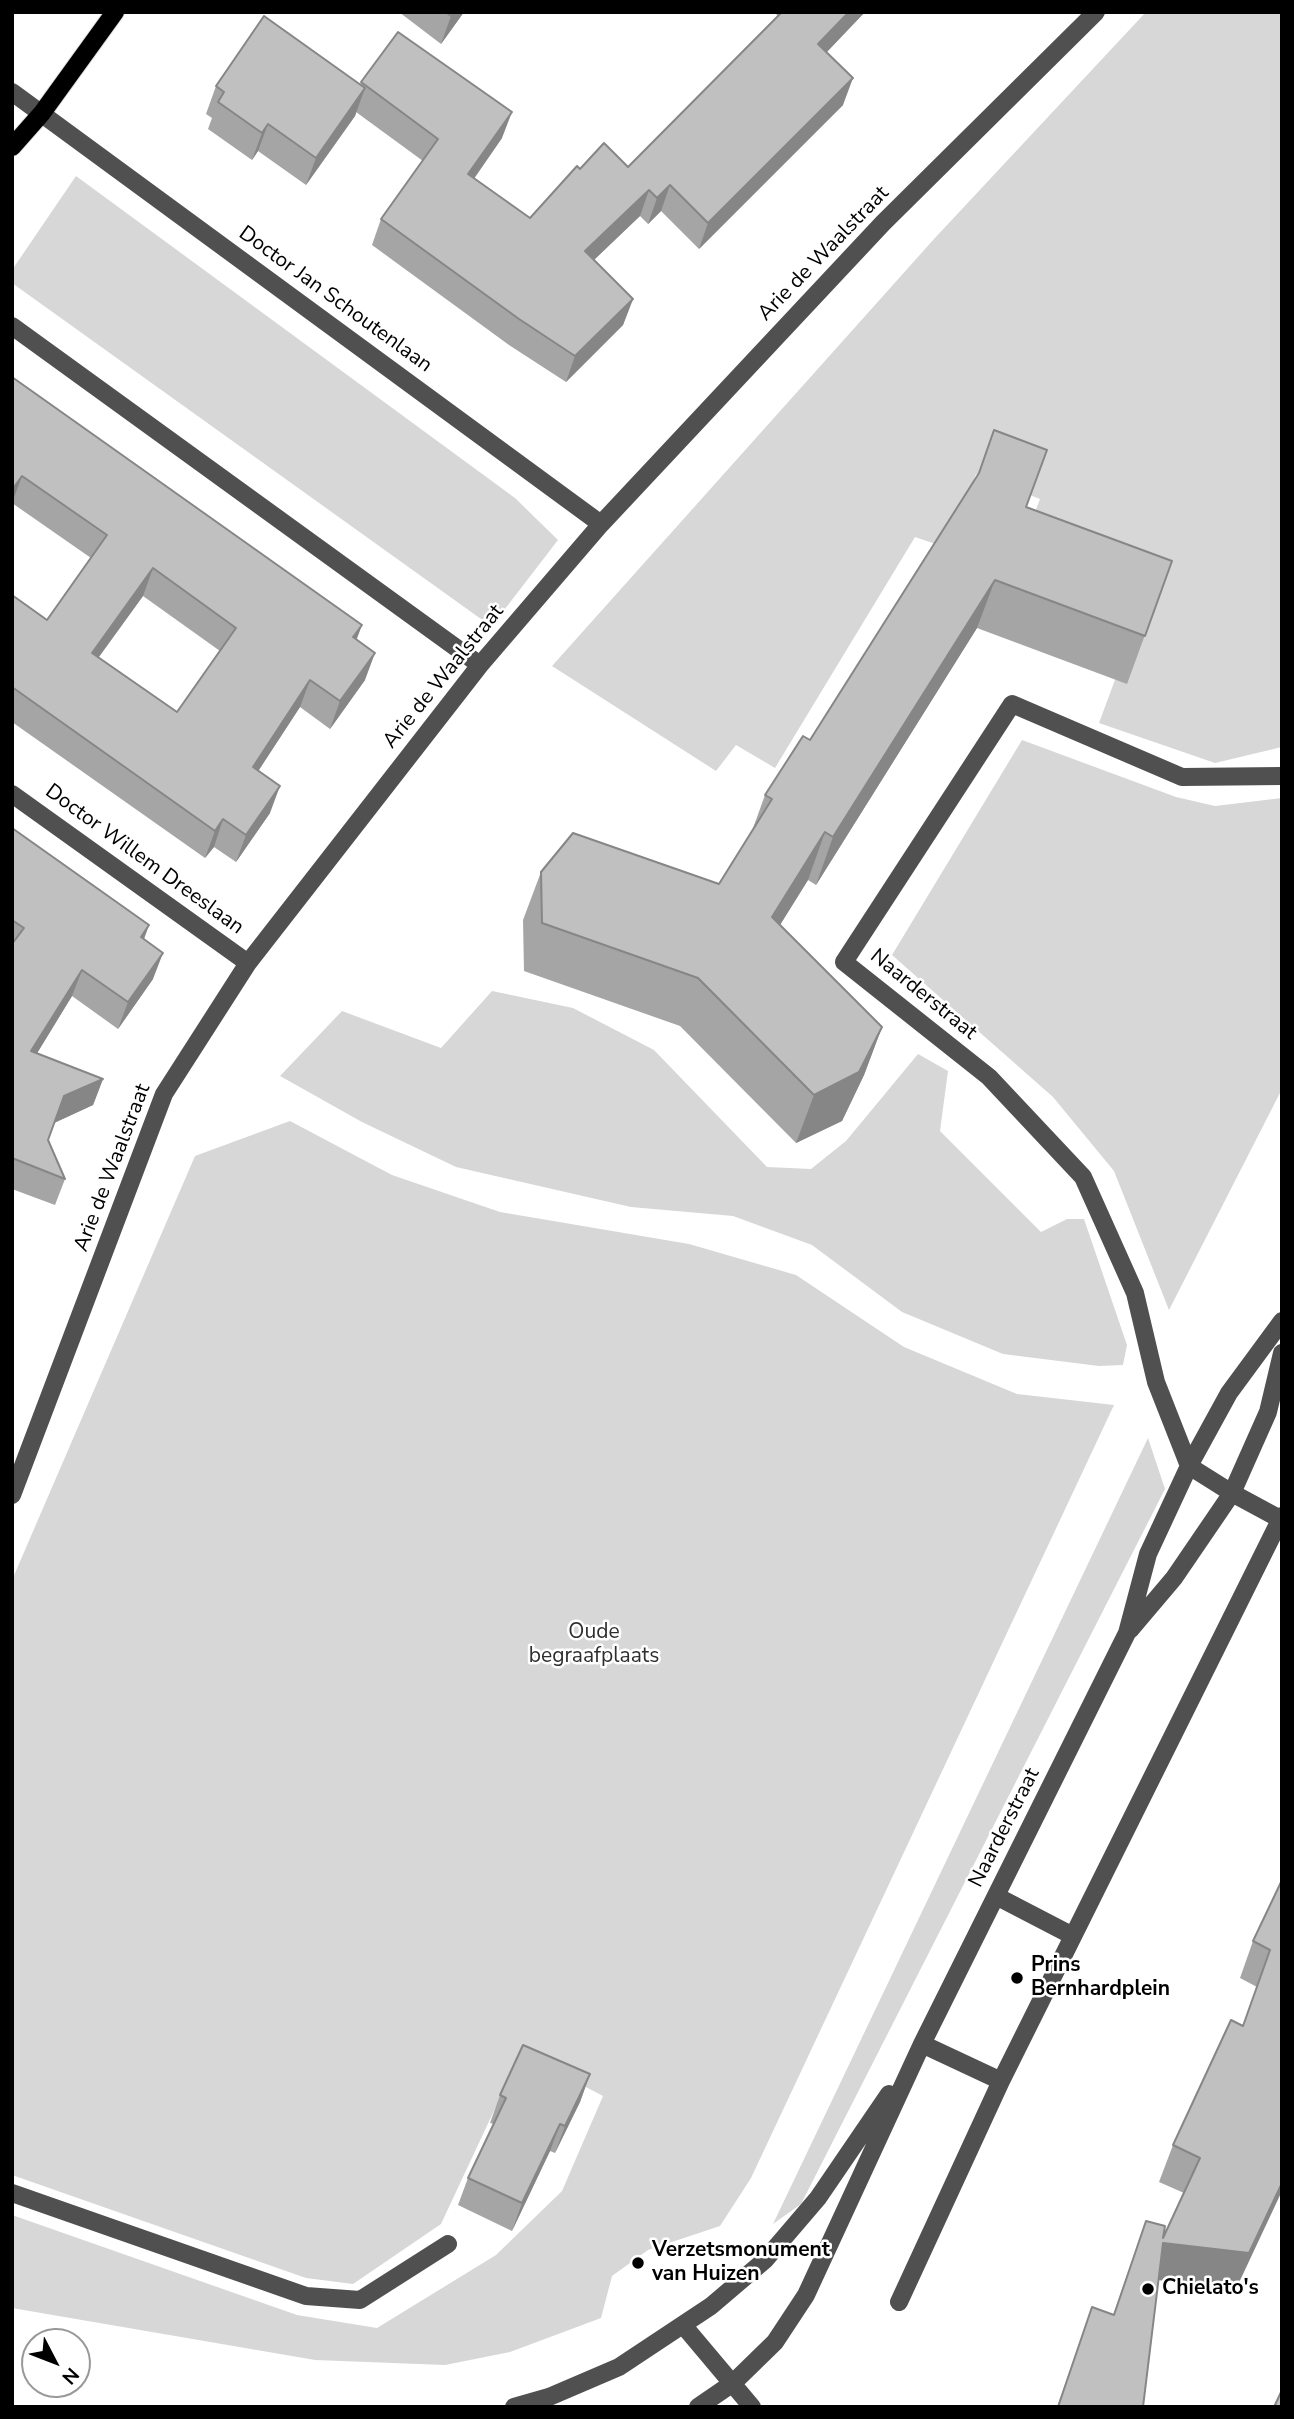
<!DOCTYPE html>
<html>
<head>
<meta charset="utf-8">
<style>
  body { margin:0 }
  #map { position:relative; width:1294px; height:2419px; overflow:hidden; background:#fff; font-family:"Nunito Sans",sans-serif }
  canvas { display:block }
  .frame { position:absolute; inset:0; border:14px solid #000; pointer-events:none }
  .north { position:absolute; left:21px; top:2328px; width:70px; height:70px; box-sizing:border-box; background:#fff; border:2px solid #999; border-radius:50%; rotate:132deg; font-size:19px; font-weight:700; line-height:28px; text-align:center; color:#000 }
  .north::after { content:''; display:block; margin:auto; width:24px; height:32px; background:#000; clip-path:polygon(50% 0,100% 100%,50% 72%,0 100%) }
</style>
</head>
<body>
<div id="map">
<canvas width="1294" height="2419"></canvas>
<div class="frame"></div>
<div class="north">N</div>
</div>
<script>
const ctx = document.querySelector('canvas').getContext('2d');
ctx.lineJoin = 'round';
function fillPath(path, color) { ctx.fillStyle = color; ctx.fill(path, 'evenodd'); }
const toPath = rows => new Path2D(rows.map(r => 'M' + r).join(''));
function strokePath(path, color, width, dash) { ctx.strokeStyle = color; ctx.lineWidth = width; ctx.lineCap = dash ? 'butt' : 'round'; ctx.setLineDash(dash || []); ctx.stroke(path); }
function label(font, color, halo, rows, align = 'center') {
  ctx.font = font + ' "Nunito Sans",sans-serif'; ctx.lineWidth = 5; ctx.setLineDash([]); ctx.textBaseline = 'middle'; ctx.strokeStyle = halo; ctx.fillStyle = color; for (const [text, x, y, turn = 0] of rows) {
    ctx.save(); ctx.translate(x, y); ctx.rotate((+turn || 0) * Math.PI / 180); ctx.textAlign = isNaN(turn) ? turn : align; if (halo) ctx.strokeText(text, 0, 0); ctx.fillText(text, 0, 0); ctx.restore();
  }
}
fillPath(toPath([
  [1146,12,1282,12,1282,747,1215,763,1099,723,1142,607,1017,560,1040,499,976,474,947,548,915,537,775,768,736,745,716,771,552,666,934,239],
  [76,176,515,498,558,540,498,618,481,619,12,283,12,270],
  [1022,740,1176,797,1215,806,1282,798,1282,1089,1169,1310,1114,1171,1053,1097,892,955],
  [492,991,573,1008,654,1050,767,1167,811,1169,846,1141,918,1054,948,1071,940,1131,1041,1232,1067,1219,1084,1219,1127,1345,1123,1365,1099,1366,1003,1354,902,1312,812,1245,733,1216,631,1207,456,1167,362,1122,280,1076,342,1011,441,1048],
  [290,1121,392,1175,500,1212,689,1244,796,1275,904,1347,1017,1394,1114,1405,751,2178,720,2226,648,2250,612,2276,601,2318,510,2352,445,2365,315,2360,12,2308,12,2215,297,2315,377,2328,496,2255,562,2191,603,2096,521,2053,441,2224,353,2284,306,2278,12,2175,12,1580,195,1156],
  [1148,1438,1165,1489,801,2204,773,2224]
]), '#d7d7d7');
const major = toPath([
  [12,147,42,113,115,12]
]);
strokePath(major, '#dbdbdb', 20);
strokePath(toPath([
  [12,92,601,524],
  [12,326,480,665],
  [1282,776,1182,777,1012,704,844,962,989,1077,1083,1177,1135,1293,1156,1382,1189,1466,1232,1493,1282,1520],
  [12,794,248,963],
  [12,1495,164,1094,248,963,480,665,601,524,883,223,1096,12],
  [1130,1630,1174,1578,1232,1493,1268,1412,1282,1353],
  [996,1896,1073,1936],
  [922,2044,1001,2081],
  [12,2193,306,2296,360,2300,448,2244],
  [899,2302,1001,2081,1282,1516],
  [683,2325,752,2407],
  [514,2407,549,2397,619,2367,711,2306,765,2260,818,2198,889,2094],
  [698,2407,733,2383,775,2342,806,2295,922,2044,1127,1633,1148,1554,1189,1466,1229,1393,1282,1321]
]), '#505050', 18);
strokePath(major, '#000', 18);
fillPath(toPath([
  [399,12,464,12,441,44],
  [774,12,865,12,826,52,843,105,699,249,661,211,648,224,640,216,594,260,633,299,623,325,566,382,509,345,372,245,381,219,423,161,356,112,355,116,306,185,258,151,252,160,208,129,212,118,206,114,216,86,360,85,361,82,502,138,474,179,530,218,580,169,628,167,778,16],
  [12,377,362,625,356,639,365,680,330,729,300,707,259,770,270,813,236,862,214,847,205,858,12,722,12,595,47,620,91,558,12,503],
  [143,596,220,651,177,712,99,657],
  [1026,507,1172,561,1127,684,977,628,816,885,808,880,780,925,882,1027,864,1075,842,1121,796,1143,680,1026,524,971,523,920,541,872,719,884,752,831,765,795,810,740],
  [12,828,149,925,144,939,153,979,118,1029,72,996,37,1053,103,1079,93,1105,54,1123,48,1140,65,1179,55,1205,12,1189],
  [1282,1880,1236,2289,1158,2280,1143,2407,1057,2407,1092,2307,1113,2315,1146,2221,1163,2238,1184,2193,1159,2182,1173,2145,1243,2026,1257,1987,1240,1978,1253,1941],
  [590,2074,580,2102,555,2153,550,2151,512,2231,458,2205,468,2178,494,2124,490,2123,500,2095]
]), '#a5a5a5');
fillPath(toPath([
  [454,12,464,12,441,44,451,16],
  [849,12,865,12,809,71,818,44],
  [853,78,843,105,699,249,708,223],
  [365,88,355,116,306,185,316,158],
  [512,112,502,138,458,201,468,174],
  [268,124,258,151,252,160,262,133],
  [670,185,661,211,648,224,657,198],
  [649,190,640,216,576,277,585,251],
  [633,299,623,325,566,382,575,356],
  [22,476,12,503,12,490],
  [153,568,143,596,82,680,92,653],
  [995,580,977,628,816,885,833,837],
  [362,625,352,652,353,637],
  [375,653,365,680,330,729,340,701],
  [310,680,300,707,243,794,253,767],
  [280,786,270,813,236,862,246,835],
  [223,819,214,847,205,858,215,831],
  [825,832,808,880,755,965,772,917],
  [149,925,139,952,141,937],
  [163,953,153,979,118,1029,128,1002],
  [82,970,72,996,22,1078,31,1051],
  [882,1027,864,1075,842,1121,796,1143,814,1095],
  [103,1079,93,1105,54,1123,64,1096],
  [590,2074,580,2102,555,2153,565,2126],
  [560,2124,550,2151,512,2231,522,2203],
  [1282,2183,1282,2191,1236,2289,1150,2279,1163,2243]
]), '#868686');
const building = toPath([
  [446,12,454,12,451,16,446,12],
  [782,12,849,12,818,44,853,78,708,223,670,185,657,198,649,190,585,251,633,299,575,356,519,319,381,219,438,139,361,82,398,32,512,112,468,174,530,218,577,166,580,169,604,143,628,167,782,12],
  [264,16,365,88,316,158,268,124,262,133,218,102,224,92,216,86,264,16],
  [12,377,362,625,353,637,375,653,340,701,310,680,253,767,280,786,246,835,223,819,215,831,12,687,12,595,47,620,107,535,22,476,12,490,12,377],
  [153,568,236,628,177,712,92,653,153,568],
  [994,430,1047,450,1026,507,1172,561,1145,636,995,580,833,837,825,832,772,917,882,1027,859,1072,814,1095,698,978,542,923,541,872,573,833,719,884,772,799,765,795,803,736,810,740,979,473,994,430],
  [12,828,149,925,141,937,163,953,128,1002,82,970,31,1051,103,1079,64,1096,48,1140,65,1179,12,1158,12,944,24,928,12,920,12,828],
  [1282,1880,1282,2183,1249,2253,1163,2243,1143,2407,1058,2407,1092,2307,1114,2315,1146,2221,1165,2226,1163,2238,1200,2158,1173,2145,1231,2020,1243,2026,1270,1950,1253,1941,1282,1880],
  [523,2045,590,2074,565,2126,560,2124,522,2203,468,2178,506,2098,500,2095,523,2045],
  [1282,2390,1282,2407,1274,2407,1282,2390]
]);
fillPath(building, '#c0c0c0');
strokePath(building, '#868686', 2);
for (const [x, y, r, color] of [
  [1017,1978,7,"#000"],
  [638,2263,7,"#000"],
  [1148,2289,7,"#000"]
]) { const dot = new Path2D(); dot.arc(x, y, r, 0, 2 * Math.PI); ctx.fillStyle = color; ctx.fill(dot); strokePath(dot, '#fff', 2.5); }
label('21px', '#000', '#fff', [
  ["Arie de Waalstraat",824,254,-46],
  ["Doctor Jan Schoutenlaan",335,300,36],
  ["Arie de Waalstraat",444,677,-51],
  ["Doctor Willem Dreeslaan",144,860,36],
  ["Naarderstraat",923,995,39],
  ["Arie de Waalstraat",113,1168,-69],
  ["Naarderstraat",1005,1828,-63]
]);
label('21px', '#2e2e2e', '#fff', [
  ["Oude",594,1633],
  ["begraafplaats",594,1657]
]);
label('bold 21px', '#000', '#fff', [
  ["Prins",1031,1966],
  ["Bernhardplein",1031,1990],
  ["Verzetsmonument",652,2251],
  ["van Huizen",652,2275],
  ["Chielato's",1162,2289]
], 'left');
</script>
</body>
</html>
